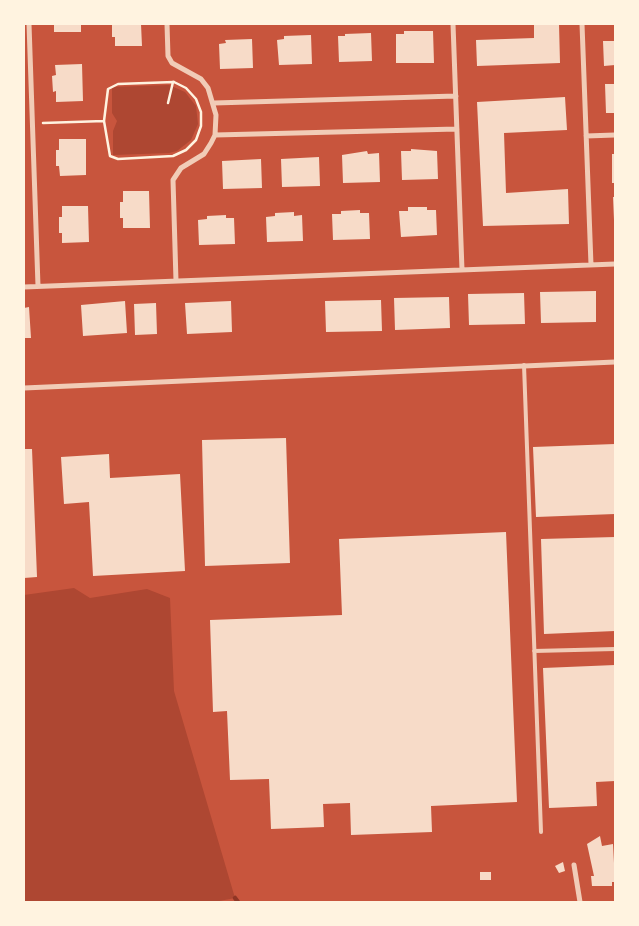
<!DOCTYPE html>
<html>
<head>
<meta charset="utf-8">
<style>
  body { margin:0 }
  #map { position:relative; width:639px; height:926px; overflow:hidden; background:#c8553d; font-family:Manrope,sans-serif }
  canvas { display:block }
  .frame { position:absolute; inset:0; border:25px solid #fff3e0; pointer-events:none }
</style>
</head>
<body>
<div id="map">
<canvas width="639" height="926"></canvas>
<div class="frame"></div>
</div>
<script>
const ctx = document.querySelector('canvas').getContext('2d');
ctx.lineJoin = 'round';
function fillPath(path, color) { ctx.fillStyle = color; ctx.fill(path, 'evenodd'); }
const toPath = rows => new Path2D(rows.map(r => 'M' + r).join(''));
function strokePath(path, color, width, dash) { ctx.strokeStyle = color; ctx.lineWidth = width; ctx.lineCap = dash ? 'butt' : 'round'; ctx.setLineDash(dash || []); ctx.stroke(path); }
fillPath(toPath([
  [169,85,185,92,196,106,198,124,191,140,177,151,169,153,113,155,113,131,117,121,112,113,112,87],
  [74,588,90,598,147,589,170,598,174,691,235,898,214,902,24,902,24,595]
]), '#ae4732');
strokePath(toPath([
  [235,898,238,902]
]), '#8f3625', 4.5);
fillPath(toPath([
  [54,24,81,24,81,32,54,32],
  [112,24,141,24,142,46,115,46,115,37,112,37],
  [534,24,559,24,560,63,477,66,476,40,534,38],
  [404,31,433,31,434,63,396,63,396,34,404,34],
  [371,33,372,61,339,62,338,36,345,36,345,34],
  [311,35,312,64,279,65,277,40,284,39,284,36],
  [252,39,253,68,220,69,219,44,226,43,225,40],
  [603,41,615,41,615,65,604,66],
  [82,64,83,101,56,102,56,91,53,92,52,76,56,75,55,65],
  [605,84,615,84,615,113,606,113],
  [565,97,567,130,504,133,506,193,568,189,569,224,483,226,477,102],
  [59,139,86,139,86,175,60,176,59,166,56,166,56,150,59,150],
  [411,149,437,151,438,179,402,180,401,151,411,151],
  [367,151,368,154,379,153,380,182,343,183,342,155],
  [612,154,615,154,615,183,612,183],
  [319,157,320,186,282,187,281,159],
  [261,159,262,188,223,189,222,161],
  [123,191,149,191,150,228,123,228,123,218,120,218,120,202,123,202],
  [613,197,615,197,615,220,614,220],
  [62,206,88,206,89,242,62,243,62,233,59,233,59,217,62,217],
  [408,207,427,207,427,210,436,210,437,235,401,237,399,211,408,211],
  [360,210,360,213,369,213,370,239,333,240,332,214,341,214,341,211],
  [294,212,294,216,302,215,303,241,267,242,266,217,275,216,275,213],
  [226,215,226,218,234,218,235,244,199,245,198,220,207,219,207,216],
  [596,291,596,322,541,323,540,292],
  [524,293,525,324,469,325,468,294],
  [449,297,450,328,395,330,394,298],
  [381,300,382,331,326,332,325,301],
  [125,301,127,333,83,336,81,305],
  [231,301,232,332,187,334,185,303],
  [156,303,157,334,135,335,134,304],
  [29,307,31,338,24,338,24,308],
  [286,438,290,563,205,566,202,440],
  [615,444,615,514,536,517,533,447],
  [24,449,32,449,37,577,24,578],
  [109,454,110,478,180,474,185,571,93,576,89,502,64,504,61,457],
  [506,532,517,802,431,806,432,832,351,835,350,803,323,804,324,827,271,829,269,779,230,780,227,711,213,712,210,620,342,615,339,539],
  [615,537,615,631,544,634,541,539],
  [615,665,615,781,596,782,597,806,549,808,543,668],
  [600,836,602,846,613,844,615,882,612,882,612,886,592,886,591,876,594,876,587,844],
  [563,862,565,871,559,873,555,866],
  [480,872,491,872,491,880,480,880]
]), '#f7dbc8');
strokePath(toPath([
  [174,82,186,88,196,99,201,112,201,126,196,140,186,150,173,156,118,159,110,156,104,121,108,89,118,84,174,82],
  [168,103,173,82],
  [43,123,104,121]
]), '#fff3e0', 2.5);
strokePath(toPath([
  [524,365,541,832],
  [534,651,615,649]
]), '#f1ccb7', 4);
strokePath(toPath([
  [29,24,38,286],
  [167,24,168,56,172,63,201,79,208,88,216,115,215,135,211,143,204,154,181,168,173,180,176,281],
  [453,24,462,270],
  [582,24,591,265],
  [214,103,456,96],
  [215,135,457,129],
  [586,136,615,135],
  [24,287,615,264],
  [24,388,615,362],
  [574,865,580,902]
]), '#f1ccb7', 5);
</script>
</body>
</html>
